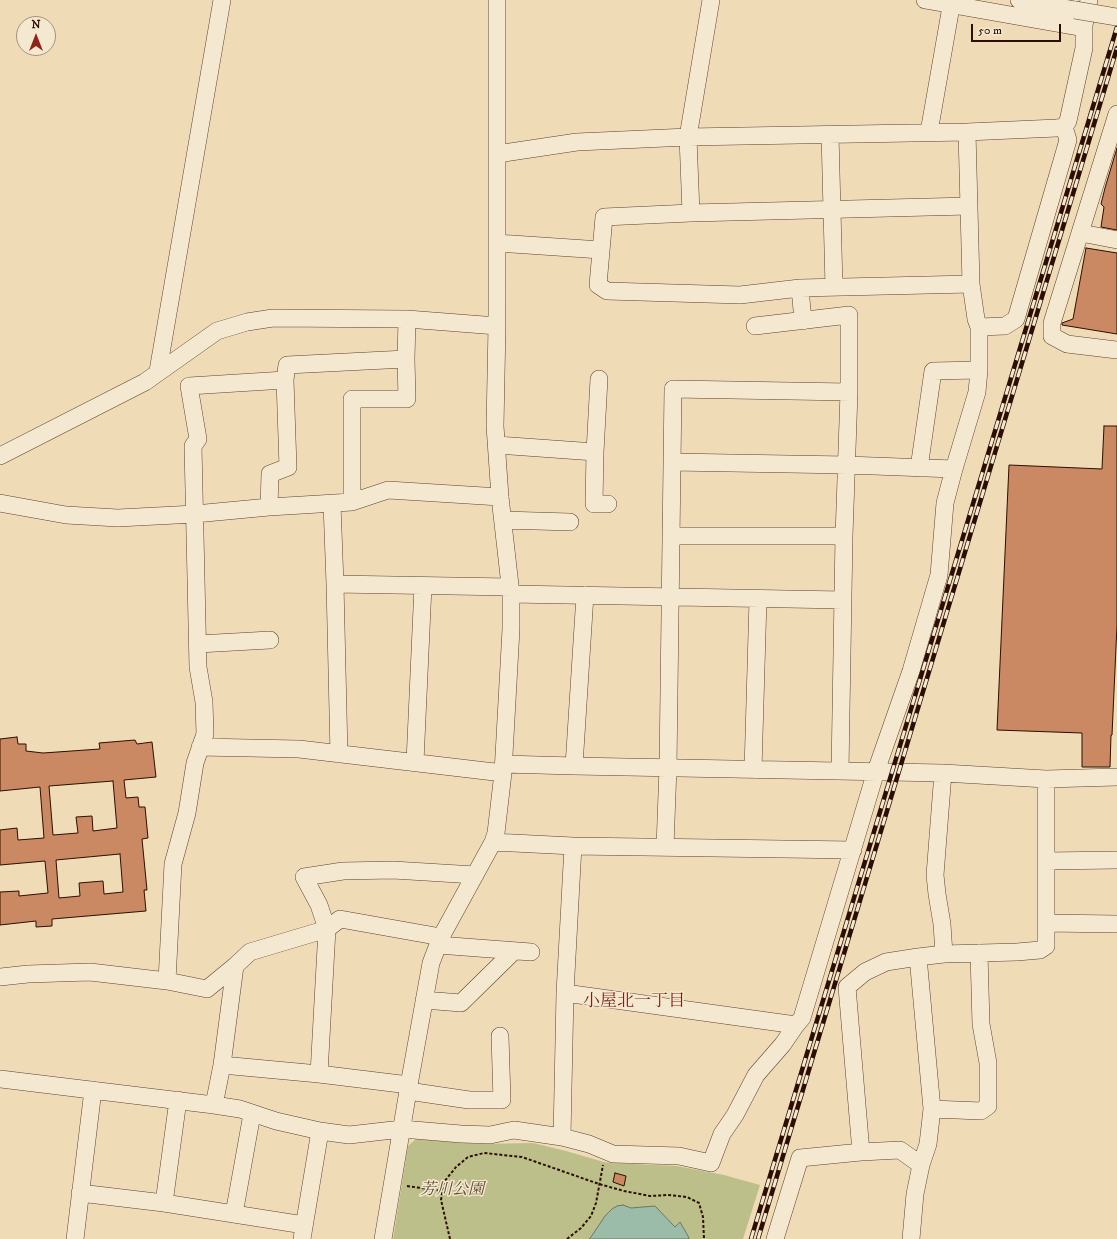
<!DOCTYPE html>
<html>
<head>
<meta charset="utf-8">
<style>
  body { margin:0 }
  #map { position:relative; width:1117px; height:1239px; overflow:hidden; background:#efdbb6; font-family:"IM FELL DW Pica",serif }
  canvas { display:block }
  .north { position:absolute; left:16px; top:16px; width:40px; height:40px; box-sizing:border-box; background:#f5e8d0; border:1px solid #a4917d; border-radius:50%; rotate:0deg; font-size:11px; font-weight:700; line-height:16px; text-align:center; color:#2b0e00 }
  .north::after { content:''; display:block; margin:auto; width:14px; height:18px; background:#8f2418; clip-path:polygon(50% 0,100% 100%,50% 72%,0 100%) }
  .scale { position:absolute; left:971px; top:24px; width:90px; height:18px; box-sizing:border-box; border:2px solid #2b0e00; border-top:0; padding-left:5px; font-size:12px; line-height:14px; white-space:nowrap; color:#2b0e00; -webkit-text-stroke:3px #f5e8d0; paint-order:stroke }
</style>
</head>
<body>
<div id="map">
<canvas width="1117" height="1239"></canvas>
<div class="north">N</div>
<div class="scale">50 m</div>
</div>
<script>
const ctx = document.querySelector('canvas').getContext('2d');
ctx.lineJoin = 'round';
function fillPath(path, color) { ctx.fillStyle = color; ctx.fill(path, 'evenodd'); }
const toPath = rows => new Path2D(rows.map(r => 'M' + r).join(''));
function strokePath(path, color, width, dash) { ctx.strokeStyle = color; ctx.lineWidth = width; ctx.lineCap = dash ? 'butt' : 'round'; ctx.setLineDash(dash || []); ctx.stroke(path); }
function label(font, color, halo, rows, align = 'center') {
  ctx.font = font + ' "IM FELL DW Pica","Noto Serif JP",serif'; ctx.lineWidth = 3; ctx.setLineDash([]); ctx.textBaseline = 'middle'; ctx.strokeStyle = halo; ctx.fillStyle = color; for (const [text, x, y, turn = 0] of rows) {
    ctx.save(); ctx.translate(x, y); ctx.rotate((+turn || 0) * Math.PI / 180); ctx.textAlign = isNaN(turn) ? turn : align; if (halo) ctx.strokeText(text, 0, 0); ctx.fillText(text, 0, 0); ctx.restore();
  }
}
fillPath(toPath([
  [416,1139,479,1144,533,1143,566,1151,604,1162,612,1163,677,1166,724,1175,760,1185,743,1239,393,1239,408,1146]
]), '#bdbf8b');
const water = toPath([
  [623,1205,631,1208,655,1206,675,1227,680,1222,688,1236,689,1239,589,1239,591,1237,605,1216,612,1209,617,1206,623,1205]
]);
fillPath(water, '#9bbca9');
strokePath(water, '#6e7665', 1);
const building = toPath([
  [1117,148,1117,230,1101,227,1104,207,1101,204,1105,188,1117,148],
  [1086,248,1117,253,1117,334,1062,325,1062,323,1073,319,1086,248],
  [1104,426,1117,426,1117,625,1112,735,1111,735,1110,767,1082,767,1082,733,997,730,1009,465,1102,469,1104,426],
  [17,737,18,744,26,744,26,751,43,753,100,749,99,743,135,740,137,744,152,742,156,777,124,780,126,798,138,797,139,807,145,807,148,838,142,839,147,890,144,890,146,911,52,919,52,926,36,927,36,921,0,925,0,892,19,891,19,896,48,893,45,861,0,865,0,830,17,828,18,840,44,838,40,787,0,791,0,739,17,737],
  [113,781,117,828,93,831,92,816,76,817,78,833,53,835,49,786,113,781],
  [120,854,123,892,104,894,103,881,79,883,80,896,59,898,56,860,120,854],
  [615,1173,626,1176,624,1186,613,1182,615,1173]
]);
fillPath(building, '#ca8962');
strokePath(building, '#2b0e00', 1);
const minor = toPath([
  [925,0,1084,28],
  [1019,0,1075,10],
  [1117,114,1052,323,1052,336,1067,344,1117,350],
  [929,132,952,1],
  [830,134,834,287],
  [497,154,577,142,688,137,967,132,1057,128,1064,127,1068,121,1084,48,1084,25,1089,0],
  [969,206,691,213,604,217,598,285,607,291,740,295,800,288,971,284],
  [691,213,688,137,711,0],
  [1081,233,1117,240],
  [497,243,601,250],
  [800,288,803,321],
  [755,326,849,315,849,392],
  [979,327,1005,326,1016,319,1068,140,1064,127],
  [158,371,222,0],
  [497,445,595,452,599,379],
  [595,452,594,504,608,504],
  [0,456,145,382,217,331,247,322,273,318,407,319,497,326],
  [672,462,847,465,954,469],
  [919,468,933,371,979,370],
  [352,502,352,399,407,399,406,359],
  [0,503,66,515,118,518,195,514,269,507,352,502,388,490,500,497],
  [332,504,335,584,339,754],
  [269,507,270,474,288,467,285,380,287,365,406,359,407,319],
  [503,520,570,522],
  [671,536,844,536],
  [335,584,510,587],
  [511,594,843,600],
  [198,644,270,640],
  [200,747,299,749,503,773],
  [415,762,423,586],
  [503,764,574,766,943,773,1046,779,1117,777],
  [574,766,585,595],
  [753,770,758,599],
  [943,773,935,875,937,894,942,924,944,954],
  [493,842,573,846,853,850],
  [573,846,565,993,796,1025,802,1018,876,771,911,671,939,575,945,503,954,469,977,392,979,370,979,327,976,319,971,284,967,132],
  [665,847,668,767,673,389,849,392,844,536,840,771],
  [1046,861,1117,860],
  [1046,923,1117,924],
  [438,945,531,952],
  [0,977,28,974,90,972,167,981,207,989,235,966,250,952,327,929,340,919,441,937],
  [167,981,173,864,187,813,195,763,205,734,204,702,198,667,193,446,198,439,189,386,285,380],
  [424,1000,461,1003,514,951],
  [222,1065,319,1074,327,929,319,905,304,877,343,871,393,870,475,875],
  [319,1074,409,1085],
  [0,1079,214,1105,240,1109,276,1121,320,1131,302,1239],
  [408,1091,469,1100,502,1100,500,1036],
  [214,1105,222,1065,235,966],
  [932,1109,981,1111,988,1106,988,1063,981,1024,979,953],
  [320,1131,349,1135,402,1129,461,1134,490,1135,514,1130,562,1137,589,1144,613,1154,679,1156,711,1163,722,1134,735,1115,756,1075,783,1044,796,1025],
  [562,1137,565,993],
  [921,1165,900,1150,861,1152,847,987,865,972,886,962,918,957,944,954,1017,952,1040,950,1046,946,1046,779],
  [80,1193,164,1203,304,1225],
  [164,1203,178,1100],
  [234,1214,252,1114],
  [75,1239,93,1090],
  [383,1239,409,1085,431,963,441,937,493,842,496,833,503,773,511,629,511,594,500,497,495,426,497,326,497,0],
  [775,1239,800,1158,861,1152],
  [911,1239,915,1194,921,1165,928,1144,932,1109,918,957]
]);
strokePath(minor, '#5c412e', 18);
strokePath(toPath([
  [407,1186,442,1191],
  [450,1239,441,1200,444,1182,456,1167,468,1157,484,1153,522,1157,599,1184,624,1191,650,1196,668,1195,687,1197,699,1203,703,1217,704,1239],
  [567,1239,581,1228,591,1216,596,1203,603,1165]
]), '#2b0e00', 2, [3, 2]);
strokePath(minor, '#f5e8d0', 17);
const rail = toPath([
  [751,1239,1117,27],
  [758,1239,1117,48]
]);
strokePath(rail, '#2b0e00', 4.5);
strokePath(rail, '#f5e8d0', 3, [9]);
const minorBridge = toPath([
  [1075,10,1117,17]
]);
strokePath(minorBridge, '#5c412e', 18, []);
strokePath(minorBridge, '#f5e8d0', 17);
label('italic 16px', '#5e4c31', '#f5e8d0', [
  ["芳川公園",452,1191]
]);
label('17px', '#7a1f14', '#f5e8d0', [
  ["小屋北一丁目",634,1002]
]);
</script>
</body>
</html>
